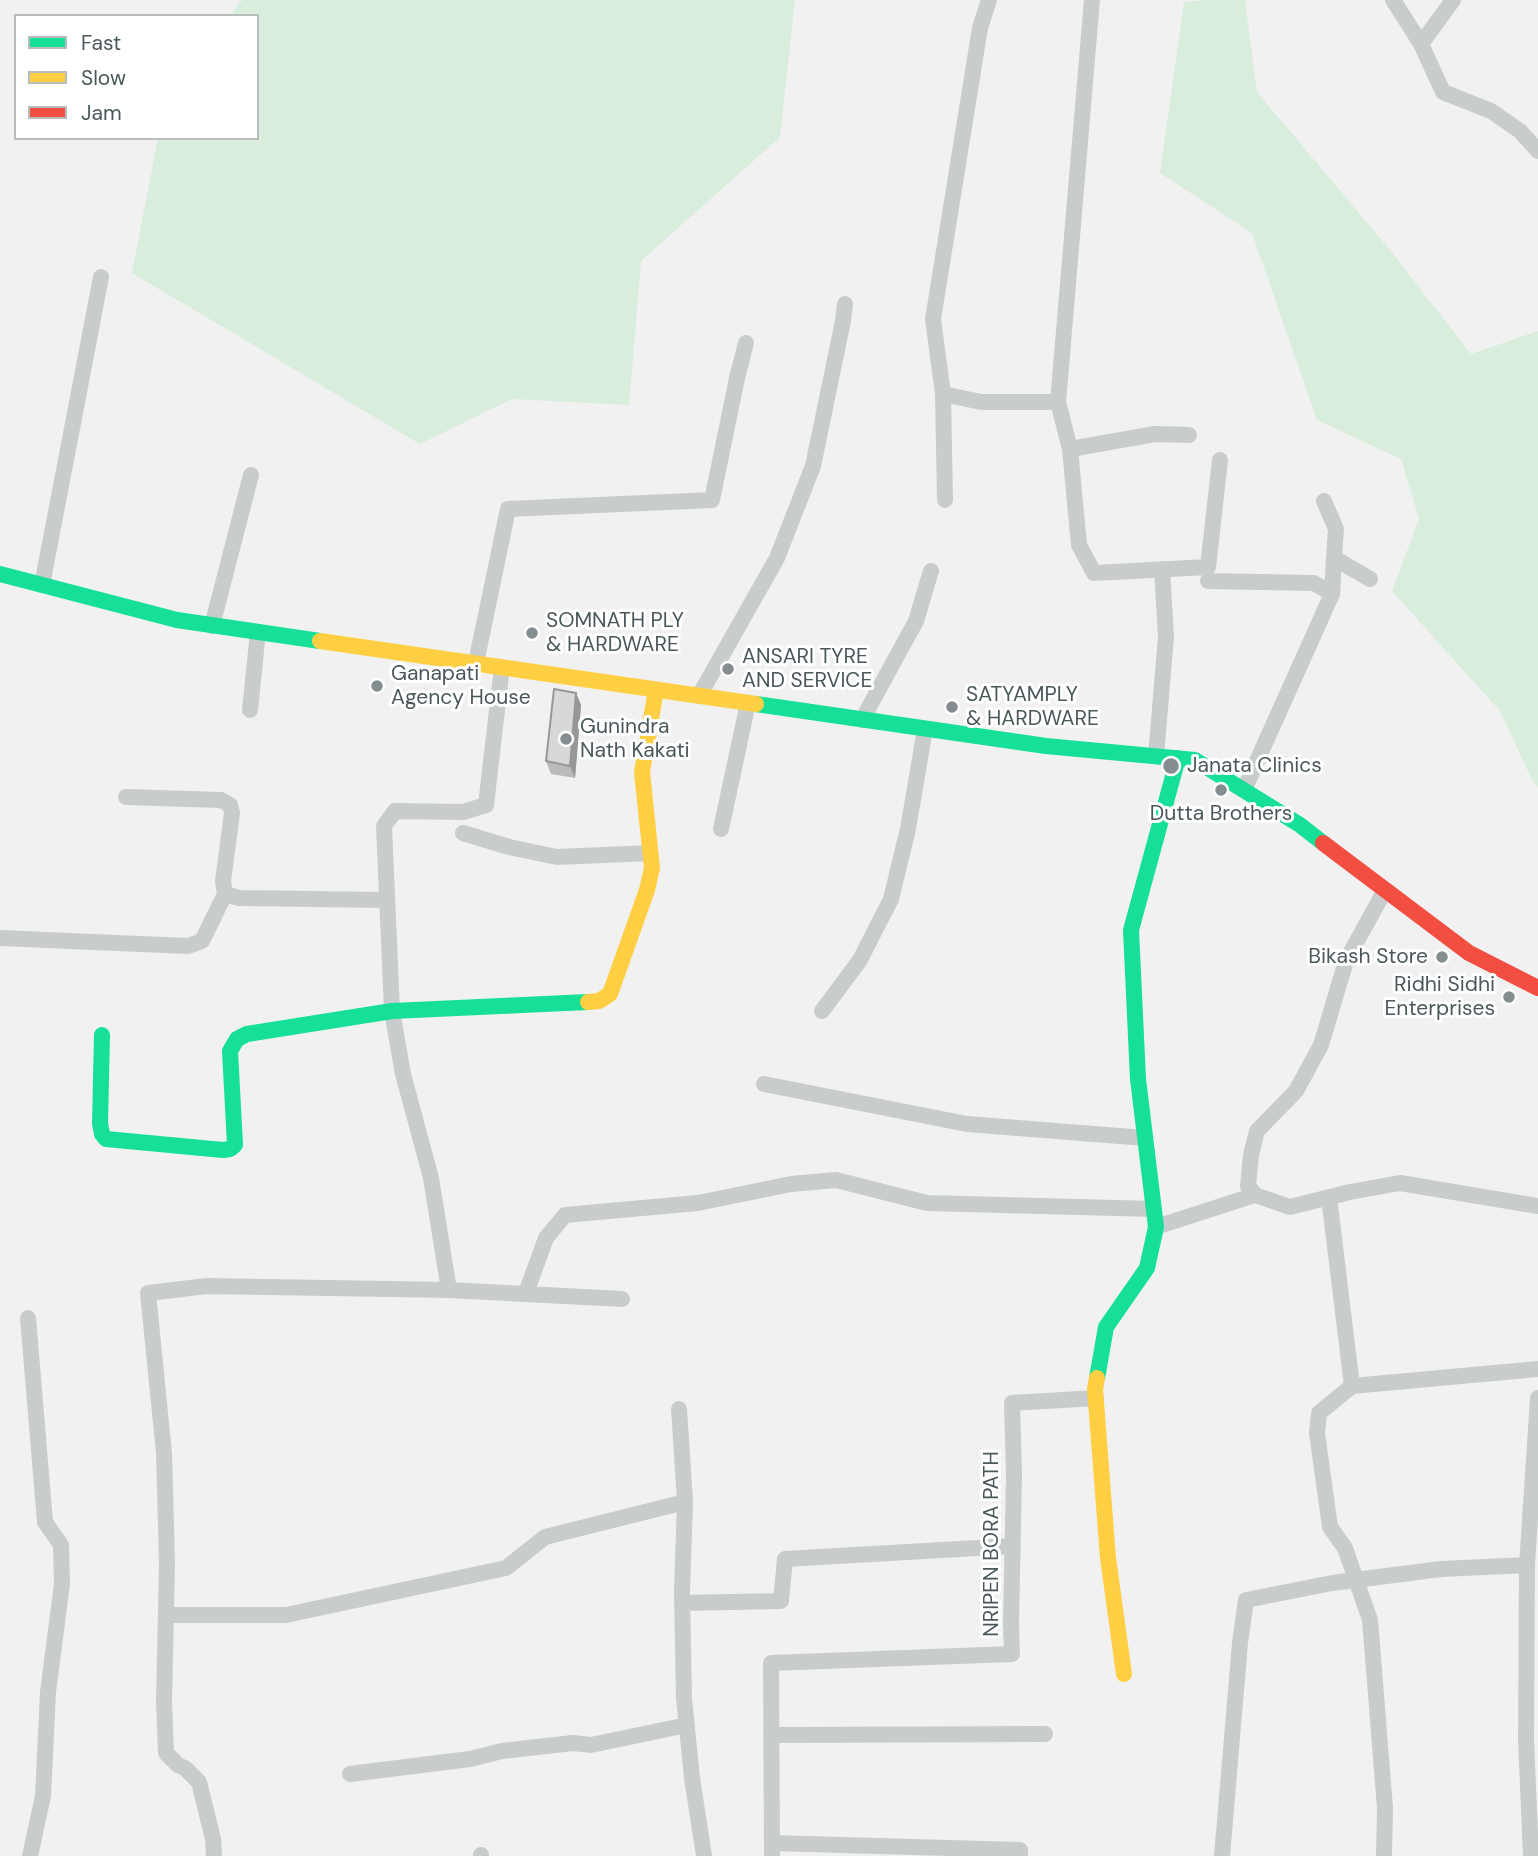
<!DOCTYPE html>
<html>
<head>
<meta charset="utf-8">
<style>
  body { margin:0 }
  #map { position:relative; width:1538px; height:1856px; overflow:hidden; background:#f1f1f1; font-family:"DM Sans",sans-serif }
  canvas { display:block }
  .legend { position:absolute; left:14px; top:14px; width:245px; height:126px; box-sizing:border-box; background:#fff; border:2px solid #b7bcbd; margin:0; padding:9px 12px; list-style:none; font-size:21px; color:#4a575b }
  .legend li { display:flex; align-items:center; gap:14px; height:35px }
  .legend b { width:35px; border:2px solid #b7bcbd }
</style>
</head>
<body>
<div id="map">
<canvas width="1538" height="1856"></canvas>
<ul class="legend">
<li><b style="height:9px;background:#16e098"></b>Fast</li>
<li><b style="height:9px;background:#ffcf43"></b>Slow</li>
<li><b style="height:9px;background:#f24e42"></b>Jam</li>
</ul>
</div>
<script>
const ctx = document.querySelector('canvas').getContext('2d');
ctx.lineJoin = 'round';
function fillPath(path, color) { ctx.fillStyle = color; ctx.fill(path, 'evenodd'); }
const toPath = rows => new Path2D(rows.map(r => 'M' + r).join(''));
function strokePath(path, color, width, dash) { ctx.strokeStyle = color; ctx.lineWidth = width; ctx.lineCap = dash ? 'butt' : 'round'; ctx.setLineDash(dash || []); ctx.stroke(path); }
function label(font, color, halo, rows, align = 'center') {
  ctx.font = font + ' "DM Sans",sans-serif'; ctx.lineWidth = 6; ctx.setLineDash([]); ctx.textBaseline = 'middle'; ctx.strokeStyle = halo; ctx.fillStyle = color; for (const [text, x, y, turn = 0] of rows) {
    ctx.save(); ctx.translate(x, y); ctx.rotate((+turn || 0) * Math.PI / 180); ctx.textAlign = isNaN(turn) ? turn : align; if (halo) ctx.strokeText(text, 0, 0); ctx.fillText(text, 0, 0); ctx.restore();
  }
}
fillPath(toPath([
  [242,0,795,0,780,137,641,261,629,405,512,399,420,444,132,273,158,138,257,138,257,16,230,16],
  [1208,0,1245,0,1257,92,1390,250,1471,354,1538,331,1538,787,1532,780,1500,711,1392,591,1419,519,1401,459,1317,420,1252,233,1160,173,1184,2]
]), '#d8eddc');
strokePath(toPath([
  [989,0,980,28,933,319,943,394,981,402,1058,402,1070,449,1079,545,1094,573,1208,567,1220,460],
  [1393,0,1421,44,1443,92,1491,111,1520,131,1538,151],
  [1421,44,1453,0],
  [943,394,945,500],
  [1058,402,1092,0],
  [1070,449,1155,434,1189,435],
  [1324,501,1336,529,1334,558],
  [1208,581,1314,583,1332,594,1244,790],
  [42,585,101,277],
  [1332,594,1334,558,1370,579],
  [212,626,251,475],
  [476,663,508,509,712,500,737,378,746,343],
  [502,667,486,805,463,812,395,811,384,826,392,1011,403,1074,431,1178,449,1290,622,1299],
  [699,696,777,558,813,466,843,321,845,304],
  [250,710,258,632],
  [862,720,916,621,931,571],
  [1156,756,1166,637,1162,569],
  [721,829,748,703],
  [463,833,509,847,557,857,650,853],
  [1385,890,1346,961,1321,1045,1296,1091,1257,1131,1251,1155,1248,1186,1255,1195,1290,1207,1350,1192,1400,1183,1538,1206],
  [225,894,239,898,387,900],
  [0,938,188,946,202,941,225,894,223,881,232,813,230,805,221,800,126,797],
  [822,1011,860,960,891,899,908,829,925,729],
  [764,1084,967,1124,1145,1138],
  [1329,1197,1352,1386],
  [1156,1227,1255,1195],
  [526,1293,546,1238,565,1215,698,1203,791,1184,836,1180,927,1203,1154,1209],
  [28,1318,45,1522,61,1545,62,1584,48,1692,43,1796,30,1856],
  [685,1502,682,1592,684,1698,692,1778,704,1856],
  [683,1603,781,1601,785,1559,1012,1546],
  [166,1615,286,1615,506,1568,545,1537,685,1502,679,1409],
  [771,1735,1045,1734],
  [350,1774,470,1759,502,1751,573,1743,591,1745,687,1725],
  [772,1843,1020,1850,1020,1856],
  [481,1855,481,1856],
  [214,1856,213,1839,199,1782,185,1768,178,1765,166,1753,164,1701,167,1564,164,1453,148,1293,207,1286,449,1290],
  [772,1856,771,1663,1012,1654,1011,1624,1014,1474,1012,1403,1096,1398],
  [1222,1856,1240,1643,1246,1600,1332,1583,1441,1569,1527,1565],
  [1384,1856,1385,1808,1370,1620,1345,1548,1330,1527,1317,1433,1319,1413,1352,1386,1538,1369],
  [1531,1856,1526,1740,1527,1565,1538,1398]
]), '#c9cccd', 16);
strokePath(toPath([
  [0,574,177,620,320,641],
  [756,704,1046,746,1195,760,1300,825,1323,843],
  [102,1035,100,1123,102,1134,106,1139,223,1150,230,1149,235,1145,230,1051,237,1039,247,1034,392,1011,588,1002],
  [1097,1378,1106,1327,1147,1268,1156,1227,1138,1079,1131,930,1178,758]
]), '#16e098', 16);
strokePath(toPath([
  [320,641,756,704],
  [588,1002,599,1001,610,994,647,890,652,868,642,772,656,690],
  [1097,1378,1095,1389,1108,1558,1124,1674]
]), '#ffcf43', 16);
strokePath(toPath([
  [1323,843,1469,953,1538,988]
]), '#f24e42', 16);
fillPath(toPath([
  [576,693,581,705,575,778,551,774,546,761]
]), '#b9bbbb');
fillPath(toPath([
  [576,693,581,705,575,778,570,766]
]), '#969898');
const building = toPath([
  [554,689,576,693,570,766,546,761,554,689]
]);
fillPath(building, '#d7d9d9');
strokePath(building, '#969898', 2);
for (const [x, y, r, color] of [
  [532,633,7,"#848d90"],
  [728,669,7,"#848d90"],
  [377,686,7,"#848d90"],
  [952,707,7,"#848d90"],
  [566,739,7,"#848d90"],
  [1171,766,9,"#848d90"],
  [1221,790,7,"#848d90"],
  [1442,957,7,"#848d90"],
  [1509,997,7,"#848d90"]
]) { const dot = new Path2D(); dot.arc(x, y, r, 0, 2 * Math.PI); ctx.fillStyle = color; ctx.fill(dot); strokePath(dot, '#fff', 2.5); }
label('21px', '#4a575b', '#fff', [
  ["SOMNATH PLY",546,621],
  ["& HARDWARE",546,645],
  ["ANSARI TYRE",742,657],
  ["AND SERVICE",742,681],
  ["Ganapati",391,674],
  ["Agency House",391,698],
  ["SATYAMPLY",966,695],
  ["& HARDWARE",966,719],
  ["Gunindra",580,727],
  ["Nath Kakati",580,751],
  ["Janata Clinics",1187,766],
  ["Dutta Brothers",1221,814,"center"],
  ["Bikash Store",1428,957,"right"],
  ["Ridhi Sidhi",1495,985,"right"],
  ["Enterprises",1495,1009,"right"]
], 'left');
label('21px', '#4a575b', '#fff', [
  ["NRIPEN BORA PATH",992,1544,-90]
]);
</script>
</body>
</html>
